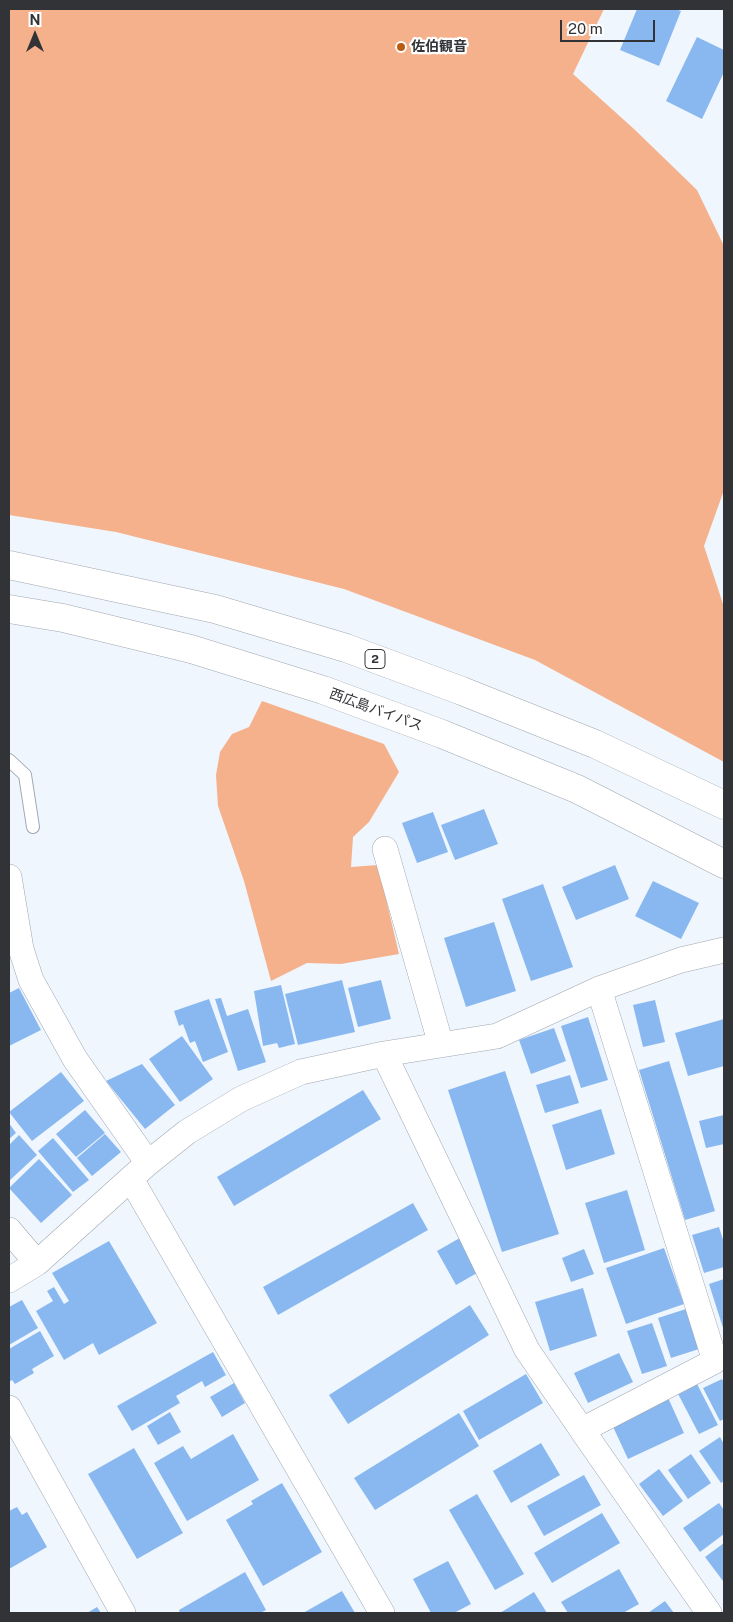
<!DOCTYPE html>
<html>
<head>
<meta charset="utf-8">
<style>
  body { margin:0 }
  #map { position:relative; width:733px; height:1622px; overflow:hidden; background:#eff6fe; font-family:"Public Sans",sans-serif }
  canvas { display:block }
  .frame { position:absolute; inset:0; border:10px solid #313337; pointer-events:none }
  .north { position:absolute; left:10px; top:10px; width:50px; height:50px; -webkit-text-stroke:4px #fff; paint-order:stroke; rotate:0deg; font-size:14px; font-weight:700; line-height:20px; text-align:center; color:#313337 }
  .north::after { content:''; display:block; margin:auto; width:18px; height:22px; background:#313337; clip-path:polygon(50% 0,100% 100%,50% 72%,0 100%) }
  .scale { position:absolute; left:560px; top:20px; width:95px; height:22px; box-sizing:border-box; border:2px solid #313337; border-top:0; padding-left:6px; font-size:15px; line-height:18px; white-space:nowrap; color:#313337; -webkit-text-stroke:4px #fff; paint-order:stroke }
</style>
</head>
<body>
<div id="map">
<canvas width="733" height="1622"></canvas>
<div class="frame"></div>
<div class="north">N</div>
<div class="scale">20 m</div>
</div>
<script>
const ctx = document.querySelector('canvas').getContext('2d');
ctx.lineJoin = 'round';
function fillPath(path, color) { ctx.fillStyle = color; ctx.fill(path, 'evenodd'); }
const toPath = rows => new Path2D(rows.map(r => 'M' + r).join(''));
function strokePath(path, color, width, dash) { ctx.strokeStyle = color; ctx.lineWidth = width; ctx.lineCap = dash ? 'butt' : 'round'; ctx.setLineDash(dash || []); ctx.stroke(path); }
function label(font, color, halo, rows, align = 'center') {
  ctx.font = font + ' "Public Sans","Noto Sans JP",sans-serif'; ctx.lineWidth = 4.5; ctx.setLineDash([]); ctx.textBaseline = 'middle'; ctx.strokeStyle = halo; ctx.fillStyle = color; for (const [text, x, y, turn = 0] of rows) {
    ctx.save(); ctx.translate(x, y); ctx.rotate((+turn || 0) * Math.PI / 180); ctx.textAlign = isNaN(turn) ? turn : align; if (halo) ctx.strokeText(text, 0, 0); ctx.fillText(text, 0, 0); ctx.restore();
  }
}
fillPath(toPath([
  [9,9,604,9,573,74,634,129,697,190,724,246,724,490,704,546,724,607,724,762,535,660,344,589,116,532,9,515],
  [262,701,384,744,399,772,369,822,353,837,351,867,378,865,399,954,341,964,307,963,271,981,244,881,218,806,216,775,220,752,232,734,249,727]
]), '#f5b18b');
fillPath(toPath([
  [637,9,675,9,681,11,659,66,620,50],
  [697,37,724,50,724,72,702,119,666,101],
  [484,809,498,844,455,860,441,825],
  [433,812,448,852,417,863,402,823],
  [615,865,629,899,576,920,562,887],
  [653,881,699,903,681,939,635,916],
  [543,884,573,967,531,981,502,899],
  [494,922,516,991,466,1007,444,938],
  [342,980,355,1032,298,1045,285,994],
  [381,980,391,1019,358,1027,348,988],
  [281,985,295,1044,279,1048,277,1043,263,1046,254,991],
  [19,988,41,1030,9,1046,9,993],
  [221,998,227,1016,248,1009,266,1062,238,1071,215,999],
  [209,999,228,1052,203,1062,195,1041,190,1043,183,1024,179,1026,174,1011],
  [655,1000,665,1042,643,1047,633,1005],
  [588,1017,608,1080,581,1088,561,1026],
  [724,1019,724,1066,688,1076,675,1033],
  [554,1028,566,1061,531,1074,519,1040],
  [182,1036,213,1079,180,1102,149,1059],
  [669,1061,715,1211,685,1220,639,1070],
  [142,1064,175,1105,145,1129,106,1081],
  [505,1071,559,1234,502,1252,448,1090],
  [61,1072,84,1101,32,1141,9,1112],
  [570,1075,579,1103,545,1113,536,1085],
  [363,1090,381,1119,234,1206,217,1177],
  [601,1109,615,1154,566,1170,552,1125],
  [85,1110,105,1133,76,1157,56,1134],
  [724,1115,724,1144,706,1148,699,1121],
  [9,1123,16,1133,9,1139],
  [105,1134,121,1152,92,1176,77,1158],
  [19,1135,37,1155,9,1181,9,1145],
  [53,1138,89,1180,73,1192,38,1151],
  [39,1159,72,1195,41,1223,9,1188],
  [627,1190,645,1250,604,1263,585,1203],
  [413,1203,428,1230,278,1315,263,1287],
  [719,1227,724,1243,724,1267,704,1273,692,1235],
  [465,1235,484,1269,456,1285,437,1251],
  [109,1241,157,1323,99,1355,93,1343,64,1360,36,1311,53,1301,47,1291,54,1287,64,1304,69,1301,52,1273],
  [664,1248,684,1304,626,1324,606,1268],
  [584,1249,594,1274,571,1282,562,1258],
  [724,1279,724,1331,709,1284],
  [583,1288,597,1336,550,1351,535,1302],
  [22,1300,38,1328,9,1345,9,1307],
  [470,1305,489,1335,348,1424,329,1395],
  [686,1309,699,1349,671,1358,658,1318],
  [652,1323,667,1366,642,1374,627,1331],
  [40,1331,54,1356,32,1369,34,1373,15,1384,12,1380,9,1382,9,1349],
  [213,1352,226,1375,205,1387,202,1381,176,1396,180,1403,132,1431,117,1406],
  [619,1353,633,1382,588,1403,574,1373],
  [526,1374,543,1403,479,1440,463,1411],
  [722,1379,724,1383,724,1419,720,1421,703,1388],
  [695,1380,718,1425,699,1434,676,1390],
  [234,1383,245,1403,222,1417,210,1397],
  [665,1391,684,1433,628,1459,609,1418],
  [170,1412,181,1432,158,1445,147,1426],
  [459,1413,479,1446,375,1510,354,1478],
  [233,1434,259,1480,187,1521,154,1463,183,1446,191,1459],
  [720,1437,724,1444,724,1481,721,1483,699,1451],
  [541,1443,560,1475,511,1503,493,1471],
  [134,1448,183,1533,137,1559,88,1474],
  [691,1454,711,1483,688,1499,668,1470],
  [659,1469,683,1501,663,1516,639,1484],
  [584,1475,601,1505,544,1536,527,1506],
  [282,1483,322,1552,263,1586,226,1520,253,1504,251,1501],
  [477,1494,524,1574,495,1590,449,1510],
  [719,1503,724,1510,724,1534,700,1552,683,1528],
  [17,1507,22,1515,27,1512,47,1547,9,1569,9,1511],
  [602,1513,620,1543,552,1583,534,1553],
  [724,1543,724,1580,723,1581,705,1557],
  [448,1561,471,1604,454,1613,431,1613,413,1579],
  [619,1569,639,1604,623,1613,568,1613,561,1602],
  [245,1572,266,1610,260,1613,180,1613,179,1610],
  [342,1591,355,1613,303,1613],
  [534,1592,547,1613,500,1613],
  [665,1601,674,1613,648,1613],
  [97,1607,101,1613,87,1613]
]), '#89b8f0');
const service = toPath([
  [9,760,25,775,33,827]
]);
const minor = toPath([
  [385,849,441,1045],
  [9,877,21,949,31,980,75,1059,148,1163],
  [599,989,715,1361,582,1430,709,1613],
  [384,1054,527,1350,582,1430],
  [131,1179,382,1613],
  [9,1230,37,1263],
  [9,1280,37,1263,148,1163,187,1132,241,1099,301,1072,384,1054,497,1036,599,989,681,960,724,950],
  [9,1408,123,1613]
]);
const motorway = toPath([
  [9,565,215,609,346,648,462,691,595,744,724,805],
  [9,609,63,618,191,649,323,690,442,734,577,789,724,864]
]);
strokePath(service, '#a1a7af', 14);
strokePath(minor, '#a1a7af', 26);
strokePath(motorway, '#a1a7af', 29);
strokePath(service, '#fff', 12);
strokePath(minor, '#fff', 25);
strokePath(motorway, '#fff', 28);
for (const [x, y, r, color] of [
  [401,47,5,"#bb5c14"]
]) { const dot = new Path2D(); dot.arc(x, y, r, 0, 2 * Math.PI); ctx.fillStyle = color; ctx.fill(dot); strokePath(dot, '#fff', 2); }
for (const [x, y, w] of [
  [375,659,20]
]) { const box = new Path2D(); box.roundRect(x - w / 2, y - 9.5, w, 19, 4); ctx.fillStyle = '#fff'; ctx.fill(box); strokePath(box, '#313337', 1); }
label('bold 12px', '#313337', null, [
  ["2",375,659]
]);
label('bold 14px', '#313337', '#fff', [
  ["佐伯観音",411,47]
], 'left');
label('14px', '#313337', '#fff', [
  ["西広島バイパス",376,710,20]
]);
</script>
</body>
</html>
